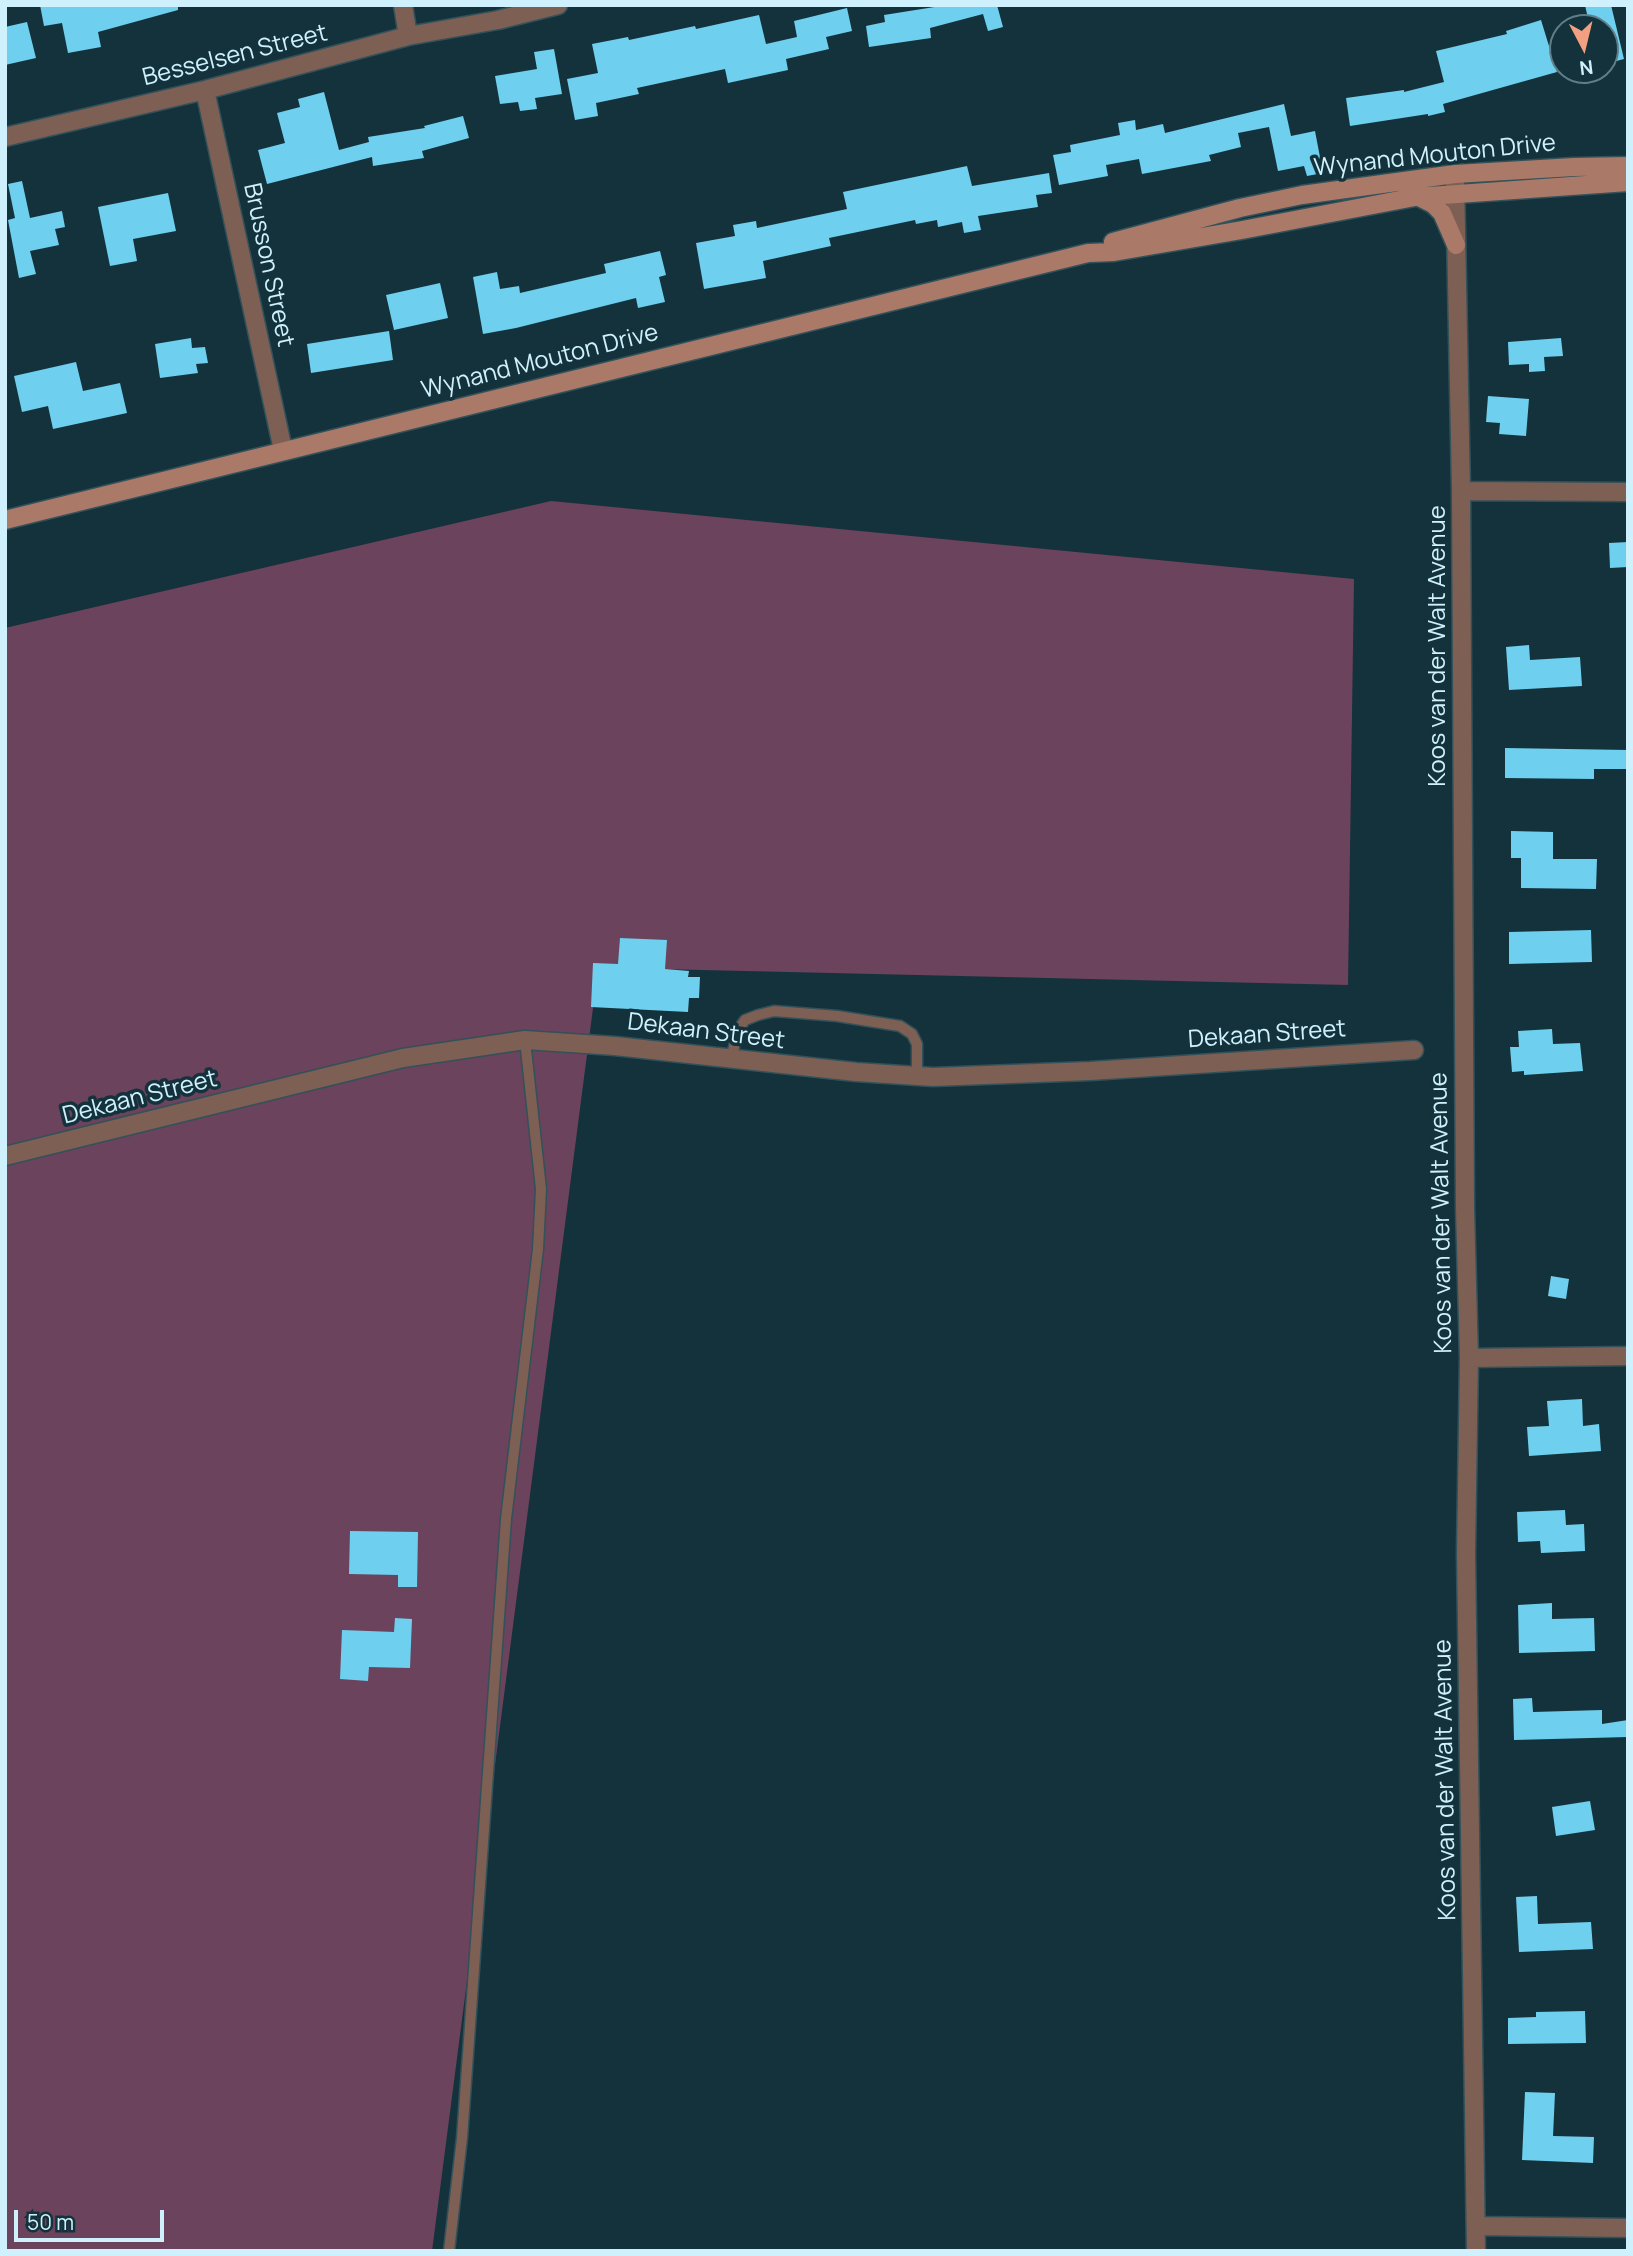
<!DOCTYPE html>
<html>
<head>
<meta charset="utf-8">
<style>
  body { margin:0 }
  #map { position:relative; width:1633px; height:2256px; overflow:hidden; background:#14323b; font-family:Manrope,sans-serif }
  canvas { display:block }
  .frame { position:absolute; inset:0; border:7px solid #cef1fd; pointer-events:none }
  .north { position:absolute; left:1549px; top:14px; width:70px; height:70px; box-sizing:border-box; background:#14323b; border:2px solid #5e7e89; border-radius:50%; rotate:173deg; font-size:19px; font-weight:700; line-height:28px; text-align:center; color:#cef1fd }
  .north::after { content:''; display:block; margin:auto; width:24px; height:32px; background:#f2a081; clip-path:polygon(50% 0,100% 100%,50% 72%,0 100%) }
  .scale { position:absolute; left:14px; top:2210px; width:150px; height:32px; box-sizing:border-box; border:4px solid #cef1fd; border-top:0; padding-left:9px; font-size:21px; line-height:24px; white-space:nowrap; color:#cef1fd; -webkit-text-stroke:5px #14323b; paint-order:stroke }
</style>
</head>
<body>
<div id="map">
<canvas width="1633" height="2256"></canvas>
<div class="frame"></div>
<div class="north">N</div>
<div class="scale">50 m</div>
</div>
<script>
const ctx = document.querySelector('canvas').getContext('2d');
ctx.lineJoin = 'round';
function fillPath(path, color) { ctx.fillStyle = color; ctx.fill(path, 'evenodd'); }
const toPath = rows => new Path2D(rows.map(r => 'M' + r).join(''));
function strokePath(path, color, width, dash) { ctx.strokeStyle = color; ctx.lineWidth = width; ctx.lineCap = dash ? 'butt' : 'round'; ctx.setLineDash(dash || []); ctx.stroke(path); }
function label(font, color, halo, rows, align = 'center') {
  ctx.font = font + ' Manrope,sans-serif'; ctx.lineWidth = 7; ctx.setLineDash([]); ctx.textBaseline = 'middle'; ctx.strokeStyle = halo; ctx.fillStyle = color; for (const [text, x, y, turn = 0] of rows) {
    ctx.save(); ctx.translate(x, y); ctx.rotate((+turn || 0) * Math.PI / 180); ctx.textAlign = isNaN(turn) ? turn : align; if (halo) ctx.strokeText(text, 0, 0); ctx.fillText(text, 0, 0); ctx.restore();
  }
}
fillPath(toPath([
  [551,501,1354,579,1348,985,659,969,596,985,432,2251,5,2251,5,628]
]), '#6b435d');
fillPath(toPath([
  [40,5,178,5,178,10,98,32,101,47,68,53,62,23,44,26],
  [947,5,997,5,1003,27,988,31,983,14,930,28,931,38,869,47,866,26,885,22,884,15],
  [1585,5,1611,5,1624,59,1605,64,1605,28,1590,28],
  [847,8,852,31,826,37,829,49,786,59,788,70,728,83,725,69,637,88,639,94,596,103,598,116,575,120,567,79,598,73,592,44,628,37,629,40,695,26,696,29,759,15,766,44,797,37,794,21],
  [1541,20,1557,72,1443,104,1445,112,1428,116,1428,114,1350,126,1346,98,1404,90,1404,92,1444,82,1436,51,1507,34,1506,31],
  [27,22,36,58,5,65,5,27],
  [554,49,562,94,535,98,537,109,520,111,518,102,500,104,495,76,537,69,534,52],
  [324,92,339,150,369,142,368,137,425,128,424,126,463,116,469,138,422,151,424,158,373,166,372,157,267,184,258,150,285,143,277,113,300,107,298,99],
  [1284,104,1291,136,1315,131,1323,173,1307,176,1304,166,1278,171,1269,127,1238,133,1241,147,1209,155,1211,161,1142,174,1139,159,1106,165,1108,176,1059,185,1053,155,1071,152,1070,145,1120,135,1118,123,1135,120,1136,130,1163,124,1165,133],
  [967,166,972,186,1049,173,1052,193,1036,195,1038,207,978,216,981,230,964,233,962,222,938,227,937,220,916,224,915,220,829,238,831,246,763,261,766,278,704,289,696,243,735,236,733,225,756,221,757,228,847,209,843,192],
  [22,181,30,218,62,211,65,227,55,229,59,245,30,251,36,274,19,278,8,220,15,218,8,184],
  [168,193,176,231,133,239,137,261,110,266,98,207],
  [660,251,666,275,659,277,665,302,638,308,636,298,516,328,483,334,473,277,497,272,500,289,519,286,520,293,606,273,604,264],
  [440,283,448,318,394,330,386,295],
  [389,331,393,360,311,373,307,344],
  [191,338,192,348,205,347,208,363,196,364,198,373,160,378,155,344],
  [1561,338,1563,356,1544,357,1545,371,1529,372,1529,364,1509,365,1508,342],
  [76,362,83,391,120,383,127,413,53,429,48,406,22,412,14,376],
  [1488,396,1529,399,1526,436,1499,434,1500,423,1486,422],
  [1628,542,1628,567,1610,568,1609,543],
  [1529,645,1530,660,1580,657,1582,686,1509,690,1506,647],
  [1505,748,1628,750,1628,769,1594,769,1594,779,1505,778],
  [1511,831,1553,832,1553,859,1597,859,1596,889,1521,888,1521,858,1511,858],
  [1591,930,1592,962,1509,964,1509,932],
  [620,938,667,940,665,969,689,971,688,977,700,977,699,998,689,998,688,1012,591,1007,593,963,618,964],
  [1552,1029,1553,1044,1580,1043,1583,1071,1524,1075,1524,1071,1512,1072,1510,1047,1519,1047,1518,1031],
  [1551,1276,1569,1279,1566,1299,1548,1296],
  [1582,1399,1583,1426,1599,1424,1601,1451,1529,1456,1527,1427,1549,1426,1547,1401],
  [1565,1510,1566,1525,1584,1524,1585,1551,1541,1553,1540,1541,1518,1542,1517,1512],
  [350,1531,418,1532,417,1587,398,1587,398,1575,349,1574],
  [1552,1603,1552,1619,1594,1618,1595,1651,1519,1653,1518,1605],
  [395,1618,412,1619,410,1668,369,1667,368,1681,340,1679,342,1630,394,1632],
  [1532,1698,1533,1712,1602,1710,1602,1724,1628,1720,1628,1737,1514,1740,1513,1699],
  [1590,1801,1595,1830,1556,1836,1552,1807],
  [1537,1896,1538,1924,1591,1922,1593,1949,1519,1952,1516,1897],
  [1585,2011,1586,2043,1508,2044,1508,2018,1536,2017,1536,2012],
  [1525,2092,1555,2093,1553,2136,1594,2137,1593,2163,1522,2160]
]), '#6fcfee');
const lane = toPath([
  [731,1060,738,1030,745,1020,758,1015,774,1011,837,1016,900,1026,912,1034,917,1044,917,1076],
  [449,2251,462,2138,506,1519,538,1249,541,1189,525,1040]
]);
const street = toPath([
  [403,5,408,36],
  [205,90,283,450],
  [5,137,205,90,408,36,498,20,558,5],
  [1455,179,1461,491,1465,1208,1469,1358,1466,1553,1476,2251],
  [1461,491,1628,492],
  [5,1156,403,1058,525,1040,615,1046,856,1072,933,1077,1090,1071,1414,1050],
  [1469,1358,1628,1356],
  [1476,2226,1628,2228]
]);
const secondary = toPath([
  [1419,197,1433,204,1442,213,1456,245],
  [1113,242,1240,208,1302,195,1455,174,1574,167,1628,166],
  [5,520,1088,253,1114,252,1242,230,1415,197,1628,182]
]);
strokePath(lane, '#32515a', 13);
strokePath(street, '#32515a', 21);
strokePath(secondary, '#32515a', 21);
strokePath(lane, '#7d5f53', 10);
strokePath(street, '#7d5f53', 18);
strokePath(secondary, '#aa7968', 18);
label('24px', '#cef1fd', '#14323b', [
  ["Besselsen Street",235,56,-14],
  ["Wynand Mouton Drive",1435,156,-6],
  ["Brusson Street",268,265,78],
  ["Wynand Mouton Drive",540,362,-14],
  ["Koos van der Walt Avenue",1438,646,-90],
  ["Dekaan Street",706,1032,7],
  ["Dekaan Street",1267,1035,-4],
  ["Dekaan Street",140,1098,-14],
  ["Koos van der Walt Avenue",1442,1213,-91],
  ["Koos van der Walt Avenue",1446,1780,-91]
]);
</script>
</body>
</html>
